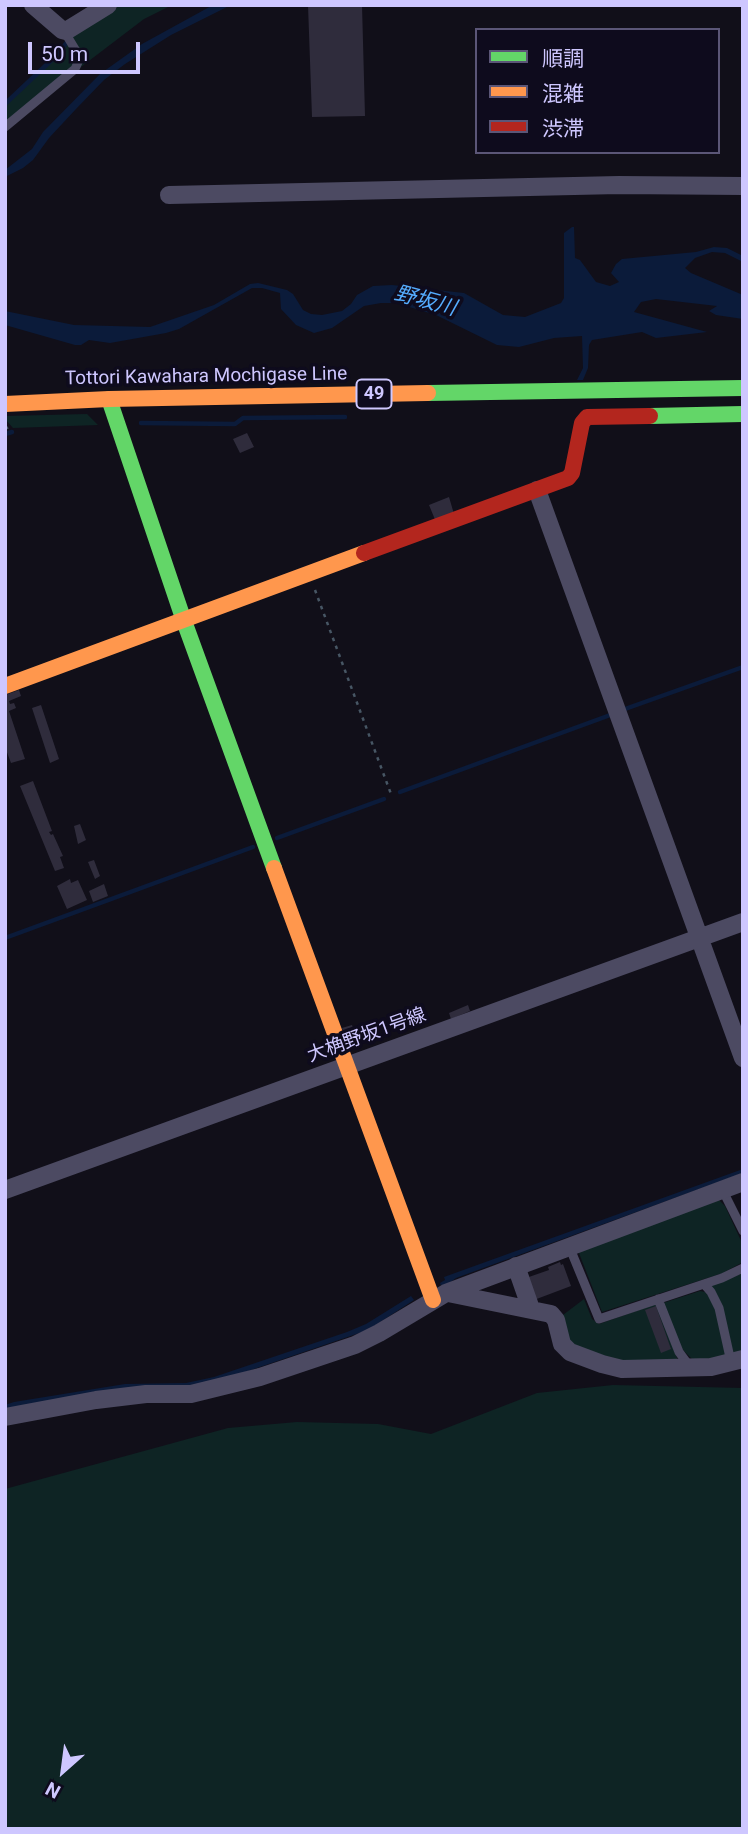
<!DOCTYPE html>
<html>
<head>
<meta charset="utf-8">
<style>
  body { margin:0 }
  #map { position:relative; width:748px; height:1834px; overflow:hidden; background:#110f19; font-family:Roboto,"Noto Sans JP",sans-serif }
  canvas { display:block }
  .frame { position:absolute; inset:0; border:7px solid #cec7ff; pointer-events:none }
  .legend { position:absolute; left:475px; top:28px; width:245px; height:126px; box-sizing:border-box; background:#0e0b1d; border:2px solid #5b5677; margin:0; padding:9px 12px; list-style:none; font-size:21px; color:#cec7ff }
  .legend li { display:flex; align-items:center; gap:14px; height:35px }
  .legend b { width:35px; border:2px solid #5b5677 }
  .north { position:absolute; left:28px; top:1736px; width:70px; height:70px; -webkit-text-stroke:5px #0e0b1d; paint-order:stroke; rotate:208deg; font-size:19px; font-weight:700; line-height:28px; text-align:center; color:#cec7ff }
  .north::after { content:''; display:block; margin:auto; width:24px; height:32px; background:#cec7ff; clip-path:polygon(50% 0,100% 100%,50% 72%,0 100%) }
  .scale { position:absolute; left:28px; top:42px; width:112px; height:32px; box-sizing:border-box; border:4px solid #cec7ff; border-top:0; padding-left:9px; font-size:21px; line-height:24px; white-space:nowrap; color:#cec7ff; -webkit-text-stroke:5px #0e0b1d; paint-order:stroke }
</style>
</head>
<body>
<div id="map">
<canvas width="748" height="1834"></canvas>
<div class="frame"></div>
<ul class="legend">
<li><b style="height:9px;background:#63d668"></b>順調</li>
<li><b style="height:9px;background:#ff974d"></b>混雑</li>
<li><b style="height:9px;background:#b3261e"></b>渋滞</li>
</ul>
<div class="north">N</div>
<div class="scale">50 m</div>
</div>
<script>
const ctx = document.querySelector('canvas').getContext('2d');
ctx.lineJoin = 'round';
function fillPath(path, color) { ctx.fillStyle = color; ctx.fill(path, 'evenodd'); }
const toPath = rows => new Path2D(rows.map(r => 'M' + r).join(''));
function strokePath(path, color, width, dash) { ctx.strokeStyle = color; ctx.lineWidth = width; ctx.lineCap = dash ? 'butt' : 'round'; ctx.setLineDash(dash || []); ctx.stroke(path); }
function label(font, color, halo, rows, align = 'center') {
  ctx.font = font + ' Roboto,"Noto Sans JP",sans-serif'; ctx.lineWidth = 7; ctx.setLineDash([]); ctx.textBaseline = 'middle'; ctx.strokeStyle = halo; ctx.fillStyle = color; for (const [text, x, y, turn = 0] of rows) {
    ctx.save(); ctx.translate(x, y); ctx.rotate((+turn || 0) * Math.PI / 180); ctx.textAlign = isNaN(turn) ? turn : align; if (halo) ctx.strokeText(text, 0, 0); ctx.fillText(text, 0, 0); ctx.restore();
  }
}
fillPath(toPath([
  [113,5,172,5,144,19,77,70,70,35],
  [68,42,77,57,71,69,5,123,5,105,58,56],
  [87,414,98,425,13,428,5,419,5,416],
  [718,1199,725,1206,743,1245,743,1262,723,1273,602,1312,577,1248],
  [743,1273,743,1355,735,1358,712,1287,712,1285],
  [700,1291,705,1292,713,1300,728,1359,696,1363,682,1349,663,1303],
  [584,1299,592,1319,599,1324,656,1304,679,1363,625,1365,572,1348,559,1318],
  [613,1385,743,1388,743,1829,5,1829,5,1489,228,1428,297,1422,378,1424,431,1434,537,1393]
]), '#0e2424');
fillPath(toPath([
  [213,5,231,5,171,35,125,64,104,80,76,109,49,138,33,160,23,168,5,177,5,170,32,149,43,132,100,74,142,44],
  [572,227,574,227,575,258,580,260,596,282,610,286,619,282,611,273,616,264,622,259,696,252,714,247,727,248,743,256,743,262,725,253,712,252,695,258,685,268,691,273,743,295,743,319,716,315,709,311,717,306,656,299,641,302,634,312,707,332,656,338,642,332,592,340,589,345,588,368,583,380,577,380,583,368,582,336,554,338,519,347,497,345,436,315,396,303,381,303,364,306,332,328,314,333,296,325,281,309,280,293,262,288,252,288,179,329,166,333,110,343,89,340,81,345,75,345,5,325,5,311,74,325,150,327,214,305,250,284,258,283,287,290,293,294,303,310,311,314,322,315,342,311,351,304,357,295,373,286,392,285,464,293,503,315,525,317,561,303,564,298,564,233],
  [743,1169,743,1173,456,1278,448,1284,441,1286,440,1283,445,1280,444,1277],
  [411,1296,414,1300,368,1330,216,1382,5,1410,5,1405,14,1402,125,1384,186,1383,214,1377,347,1332,366,1324]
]), '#0b1b3a');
strokePath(toPath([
  [5,104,58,54,67,42],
  [141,423,235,424,243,418,345,417],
  [5,434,12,432],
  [625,709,743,667],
  [400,792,613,714],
  [277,838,384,799],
  [5,938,253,847]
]), '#0b1b3a', 4.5);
fillPath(toPath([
  [308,5,362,5,365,116,312,117],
  [247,433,254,447,240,453,233,439],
  [449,497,454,514,436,522,429,505],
  [19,690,21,696,9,701,10,704,14,703,16,708,9,711,25,759,11,763,5,747,5,695],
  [41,705,59,759,50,763,32,708],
  [33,781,52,831,49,832,51,835,53,834,63,856,60,857,64,868,55,871,20,786],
  [80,824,86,840,78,844,74,826],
  [94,860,100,876,95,879,88,862],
  [70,879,71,883,78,880,87,900,67,909,57,886],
  [104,884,108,896,93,902,89,891],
  [468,1005,470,1011,451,1019,449,1013],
  [352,1025,357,1040,347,1043,342,1028],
  [329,1041,334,1054,325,1057,320,1044],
  [560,1262,561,1265,563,1264,571,1286,534,1300,526,1278,549,1270,548,1267],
  [656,1306,671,1349,661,1353,645,1310]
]), '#2f2c3c');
strokePath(toPath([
  [5,429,9,427],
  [315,590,391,794]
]), '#475664', 2.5, [3.5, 5]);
strokePath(toPath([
  [5,127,75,69,79,60,78,54,64,31],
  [722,1189,743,1231],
  [569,1246,599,1319,722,1278,743,1268],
  [704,1284,711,1292,719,1308,731,1362],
  [658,1299,679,1352,690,1367]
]), '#4c4a62', 9);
strokePath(toPath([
  [33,5,62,30,66,31,108,5],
  [169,195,619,185,743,186],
  [537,490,743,1058],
  [5,1190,743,922],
  [516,1266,531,1309],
  [448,1293,551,1314,556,1320,562,1344,570,1352,602,1364,622,1369,711,1367,743,1359],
  [5,1417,96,1400,146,1394,191,1394,260,1377,355,1345,379,1333,446,1293,743,1182]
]), '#4c4a62', 18);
strokePath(toPath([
  [428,393,743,388],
  [109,399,184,621,274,868],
  [650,416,743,414]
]), '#63d668', 16);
strokePath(toPath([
  [5,404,109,399,428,393],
  [5,686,364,553],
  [274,868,433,1300]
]), '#ff974d', 16);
strokePath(toPath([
  [364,553,568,478,572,473,582,423,587,417,650,416]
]), '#b3261e', 16);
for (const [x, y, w] of [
  [374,394,35]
]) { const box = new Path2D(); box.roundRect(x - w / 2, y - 14.5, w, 29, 5); ctx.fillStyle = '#0e0b1d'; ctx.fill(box); strokePath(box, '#cec7ff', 2); }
label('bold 18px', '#cec7ff', null, [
  ["49",374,394]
]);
label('19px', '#cec7ff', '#0e0b1d', [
  ["Tottori Kawahara Mochigase Line",206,377,-1],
  ["大桷野坂1号線",367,1036,-20]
]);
label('italic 21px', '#55adff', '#0e0b1d', [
  ["野坂川",425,302,15]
]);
</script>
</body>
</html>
